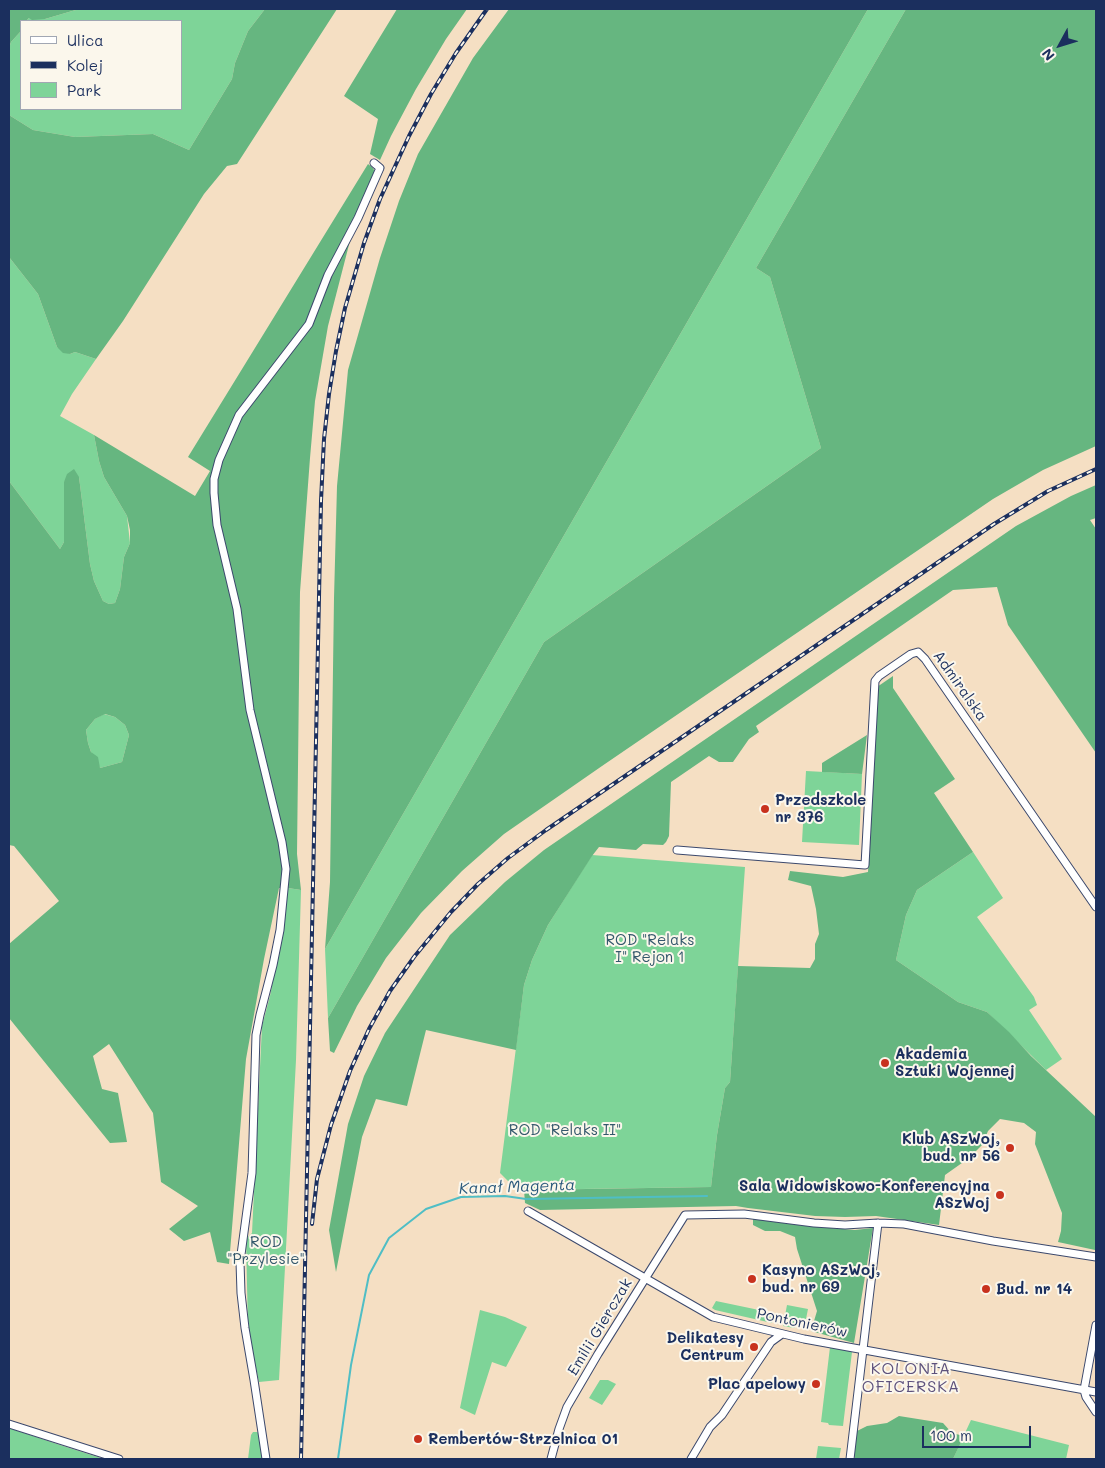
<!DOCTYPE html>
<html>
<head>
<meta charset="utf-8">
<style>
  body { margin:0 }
  #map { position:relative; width:1105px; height:1468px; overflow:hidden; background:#f5dfc3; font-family:Mali,sans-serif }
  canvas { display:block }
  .frame { position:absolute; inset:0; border:10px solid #1b2f5e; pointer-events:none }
  .legend { position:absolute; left:20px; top:20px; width:162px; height:90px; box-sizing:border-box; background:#fbf7ec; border:1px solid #a1a7b3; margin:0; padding:6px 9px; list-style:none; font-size:15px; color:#1b2f5e }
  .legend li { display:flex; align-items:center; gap:10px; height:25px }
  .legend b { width:25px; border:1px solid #a1a7b3 }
  .north { position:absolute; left:1035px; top:20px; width:50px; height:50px; -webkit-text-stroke:4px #fbf7ec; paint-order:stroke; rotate:231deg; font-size:14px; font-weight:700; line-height:20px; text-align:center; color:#1b2f5e }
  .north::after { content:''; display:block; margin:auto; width:18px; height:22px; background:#1b2f5e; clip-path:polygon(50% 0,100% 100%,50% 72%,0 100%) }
  .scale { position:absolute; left:922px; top:1426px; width:109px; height:22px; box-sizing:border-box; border:2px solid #1b2f5e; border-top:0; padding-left:6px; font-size:15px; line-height:18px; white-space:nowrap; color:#1b2f5e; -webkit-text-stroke:4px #fbf7ec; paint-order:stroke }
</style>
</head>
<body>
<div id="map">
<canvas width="1105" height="1468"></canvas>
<div class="frame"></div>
<ul class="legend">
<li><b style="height:6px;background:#fff"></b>Ulica</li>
<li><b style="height:6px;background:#1b2f5e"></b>Kolej</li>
<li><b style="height:14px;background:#7ed498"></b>Park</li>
</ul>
<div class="north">N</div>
<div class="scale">100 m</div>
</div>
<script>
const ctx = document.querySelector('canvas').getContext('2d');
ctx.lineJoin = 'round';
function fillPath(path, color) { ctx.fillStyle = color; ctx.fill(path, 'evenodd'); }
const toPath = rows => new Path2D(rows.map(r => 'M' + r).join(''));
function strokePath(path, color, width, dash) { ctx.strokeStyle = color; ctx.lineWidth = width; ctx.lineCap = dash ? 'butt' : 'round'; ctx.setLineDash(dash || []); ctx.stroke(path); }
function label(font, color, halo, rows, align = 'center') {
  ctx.font = font + ' Mali,sans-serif'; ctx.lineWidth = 4; ctx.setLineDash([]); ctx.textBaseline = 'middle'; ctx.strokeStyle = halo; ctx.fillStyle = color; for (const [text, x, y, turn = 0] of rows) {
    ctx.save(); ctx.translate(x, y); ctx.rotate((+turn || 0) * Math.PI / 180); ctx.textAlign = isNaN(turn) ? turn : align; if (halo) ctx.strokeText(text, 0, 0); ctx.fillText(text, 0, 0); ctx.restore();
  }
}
fillPath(toPath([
  [79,9,265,9,248,31,235,63,232,79,189,150,153,134,75,137,33,130,9,115,9,48,11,42,21,31,21,109,181,109,181,21,26,21,29,18,45,19],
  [868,9,906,9,756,268,770,277,821,448,544,642,328,1018,325,949],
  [9,257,38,294,57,347,70,354,75,352,96,359,72,394,60,416,94,435,99,461,104,477,127,516,130,543,124,557,120,589,115,603,109,604,103,601,94,581,90,564,79,477,64,482,64,542,60,549,9,481],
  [104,714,115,717,125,725,129,735,122,762,100,768,91,752,88,743,86,730,95,719],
  [806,771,862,774,859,845,802,842],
  [973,852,1003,898,977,917,1034,997,1037,1005,1029,1010,1062,1059,1046,1070,987,1012,958,1002,896,960,906,915,917,890],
  [592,855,745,867,730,1082,725,1088,717,1135,711,1187,517,1190,500,1173,524,985,532,960,548,925],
  [288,888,301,890,296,1060,279,1380,259,1382,248,1330,246,1239,252,1233,262,1026,270,996,283,928],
  [716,1301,759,1310,758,1315,772,1317,772,1323,715,1310,712,1308],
  [787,1305,808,1309,806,1319,794,1328,783,1326],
  [480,1310,505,1317,527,1327,506,1367,492,1362,475,1415,460,1408],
  [830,1347,851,1350,852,1352,843,1426,829,1425,828,1423,821,1422],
  [600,1380,608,1380,616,1384,602,1405,589,1398],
  [971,1420,1069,1445,1066,1459,953,1459],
  [9,1428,57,1444,104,1459,9,1459],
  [253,1432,257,1432,260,1434,264,1459,248,1459,251,1435],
  [818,1446,841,1448,839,1459,816,1459]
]), '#7ed498');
fillPath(toPath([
  [9,9,79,9,45,19,32,20,29,18,26,21,21,21,21,31,11,42,9,48],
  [265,9,337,9,237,164,227,166,204,194,123,321,96,359,75,352,70,354,63,353,57,347,38,294,9,257,9,115,33,130,75,137,153,134,189,150,232,79,235,63,248,31],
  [397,9,467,9,446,39,416,89,391,136,380,160,370,154,378,119,344,96],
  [509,9,868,9,325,949,330,882,334,598,337,486,348,370,380,258,399,201,418,154,473,58],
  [906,9,1096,9,1096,446,1043,470,993,499,602,766,504,834,462,871,421,913,386,958,357,1006,334,1053,330,1051,328,1018,544,642,821,448,770,277,756,268],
  [368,164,373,168,375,172,351,237,328,326,315,401,310,458,300,592,297,854,301,890,288,888,279,888,264,959,246,1059,229,1264,217,1262,210,1232,184,1241,169,1229,198,1206,161,1182,153,1113,109,1044,93,1056,102,1089,118,1093,127,1142,110,1143,9,1018,9,944,59,901,14,846,9,845,9,481,60,549,64,542,64,482,67,474,74,469,79,477,90,564,94,581,103,601,109,604,115,603,120,589,124,557,130,543,130,530,127,516,104,477,99,461,94,435,195,496,210,471,188,457],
  [105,714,115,717,125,725,129,735,122,762,100,768,98,757,91,752,88,743,86,730,95,719],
  [1096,485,1096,518,1090,520,1096,529,1096,753,1008,625,997,587,953,590,756,726,759,732,749,739,733,762,719,762,709,756,671,782,669,836,666,842,663,845,643,844,636,850,599,847,592,856,548,925,532,960,524,985,516,1050,426,1030,407,1106,376,1099,362,1137,336,1272,329,1230,348,1124,364,1076,385,1033,450,935,505,882,544,850,1016,526,1071,496],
  [893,676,893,688,955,779,934,793,973,852,917,890,906,915,896,960,958,1002,987,1012,1009,1032,1031,1056,1096,1117,1096,1249,1095,1250,1058,1242,1061,1231,1062,1213,1035,1144,1036,1132,1024,1123,1000,1119,988,1131,982,1145,969,1158,945,1175,939,1225,876,1216,845,1217,815,1216,748,1208,736,1206,540,1210,525,1203,524,1190,711,1187,717,1135,725,1088,730,1082,738,966,810,968,815,959,815,944,819,934,816,909,811,886,788,880,790,871,843,877,868,872,877,687],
  [867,735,862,774,822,772,822,763],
  [753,1219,806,1226,855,1230,873,1228,854,1343,811,1331,817,1311,797,1249,795,1237,780,1231,765,1231,753,1225],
  [899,1416,943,1423,952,1433,964,1436,953,1459,856,1459,854,1457,855,1432,867,1426,887,1423]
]), '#66b680');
strokePath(toPath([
  [338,1459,351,1365,369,1275,389,1238,426,1209,461,1197,505,1196,526,1199,707,1196]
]), '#4fbec5', 2);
const minor = toPath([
  [677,850,865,865,875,681,879,676,911,654,918,652,925,659,1096,907],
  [528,1211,713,1317,804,1339,1096,1392],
  [1096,1325,1084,1390,1086,1397,1096,1412],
  [9,1424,119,1459],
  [266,1459,254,1380,245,1328,241,1293,240,1262,252,1173,256,1035,260,1015,273,965,280,930,286,869,282,842,250,710,237,609,217,525,214,493,214,479,219,460,239,415,309,324,328,275,358,218,380,168,374,163],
  [551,1459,559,1429,567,1407,598,1354,685,1215,744,1214,814,1223,845,1225,878,1223,904,1224,993,1241,1096,1257],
  [691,1459,710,1427,722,1415,771,1342,782,1334],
  [850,1459,878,1223]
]);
strokePath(minor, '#3c496d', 9);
strokePath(minor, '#fff', 7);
const rail = toPath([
  [312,1224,317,1179,331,1125,350,1071,369,1029,390,991,414,957,451,912,478,884,508,858,546,830,994,524,1048,491,1096,469],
  [301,1459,321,501,324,439,329,394,336,351,345,308,364,243,380,199,409,136,431,94,456,53,487,9]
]);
strokePath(rail, '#1b2f5e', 4);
strokePath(rail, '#fbf7ec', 2, [5.5]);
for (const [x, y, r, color] of [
  [765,809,5,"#c8321e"],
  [885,1063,5,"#c8321e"],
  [1010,1148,5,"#c8321e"],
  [1000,1195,5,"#c8321e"],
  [752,1279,5,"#c8321e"],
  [986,1289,5,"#c8321e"],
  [754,1347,5,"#c8321e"],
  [816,1384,5,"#c8321e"],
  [418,1439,5,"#c8321e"]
]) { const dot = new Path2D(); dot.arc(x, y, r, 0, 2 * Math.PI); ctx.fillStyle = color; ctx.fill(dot); strokePath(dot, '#fbf7ec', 2); }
label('15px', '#1b2f5e', '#fbf7ec', [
  ["Admiralska",960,686,55],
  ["Pontonierów",802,1323,12],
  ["Emilii Gierczak",600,1327,-59]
]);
label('bold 15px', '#1b2f5e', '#fbf7ec', [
  ["Przedszkole",775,800],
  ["nr 376",775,817],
  ["Akademia",895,1054],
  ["Sztuki Wojennej",895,1071],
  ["Klub ASzWoj,",1000,1139,"right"],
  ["bud. nr 56",1000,1156,"right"],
  ["Sala Widowiskowo-Konferencyjna",990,1186,"right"],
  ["ASzWoj",990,1203,"right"],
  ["Kasyno ASzWoj,",762,1270],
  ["bud. nr 69",762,1287],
  ["Bud. nr 14",996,1289],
  ["Delikatesy",744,1338,"right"],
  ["Centrum",744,1355,"right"],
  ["Plac apelowy",806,1384,"right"],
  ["Rembertów-Strzelnica 01",428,1439]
], 'left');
label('15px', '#34586c', '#fbf7ec', [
  ["ROD \"Relaks",650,940],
  ["I\" Rejon 1",650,957],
  ["ROD \"Relaks II\"",565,1130],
  ["ROD",266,1242],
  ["\"Przylesie\"",266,1259]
]);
label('italic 16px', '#2b5a7d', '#fbf7ec', [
  ["Kanał Magenta",517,1187,-2]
]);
ctx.letterSpacing = '1px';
label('16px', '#5e527d', '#fbf7ec', [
  ["KOLONIA",911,1369],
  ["OFICERSKA",911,1387]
]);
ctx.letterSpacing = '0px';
</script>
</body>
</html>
